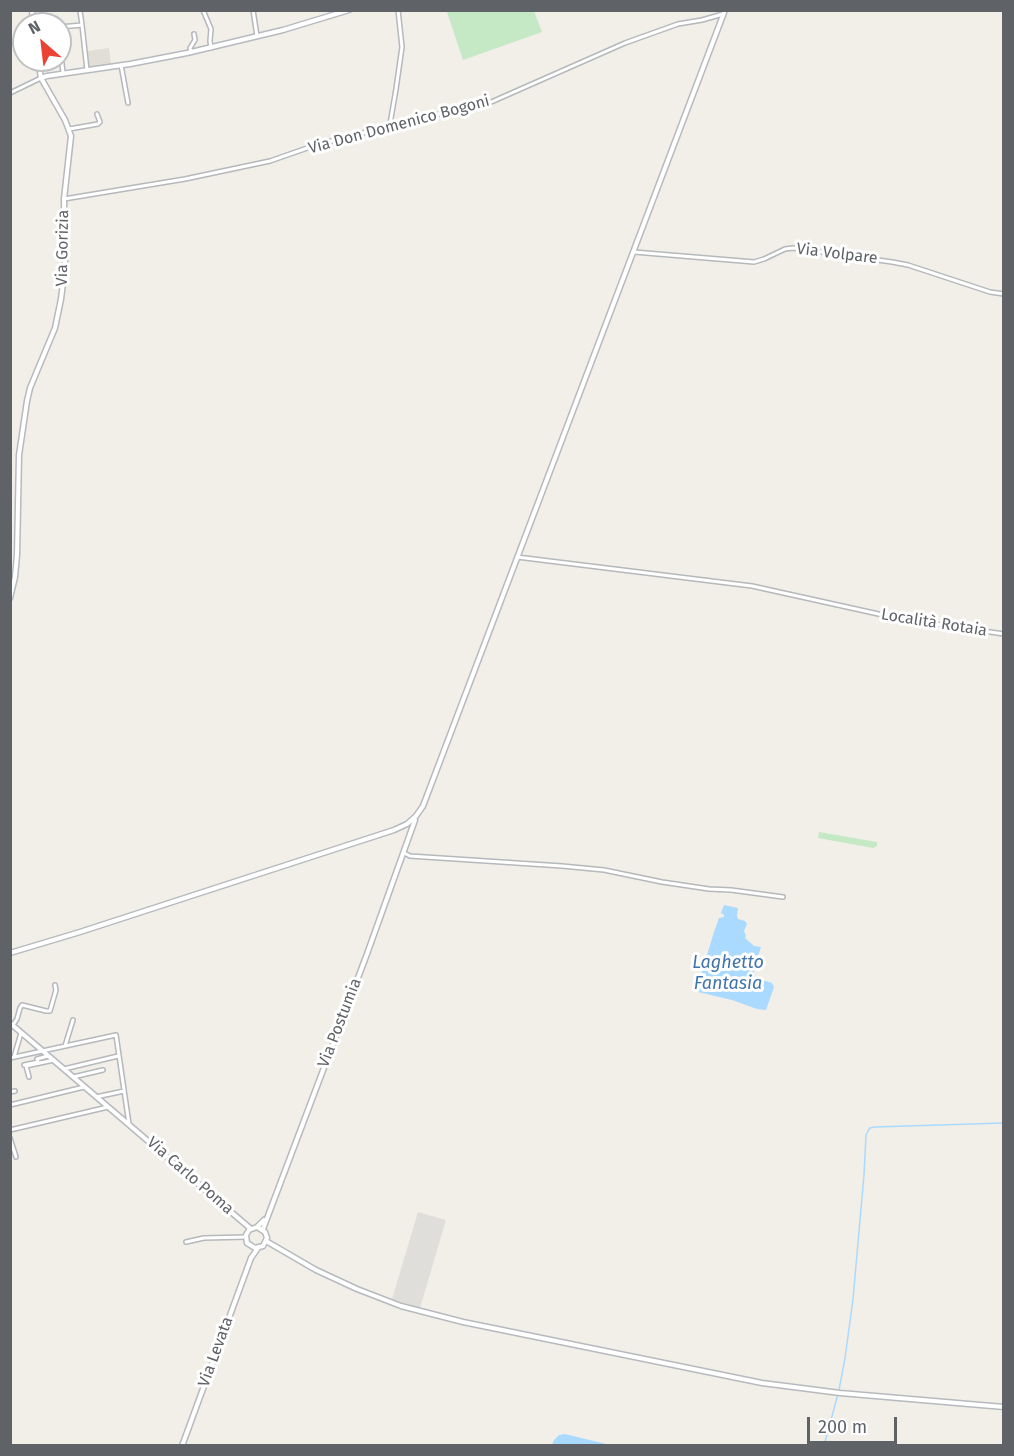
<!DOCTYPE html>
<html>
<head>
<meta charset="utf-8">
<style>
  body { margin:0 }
  #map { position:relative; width:1014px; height:1456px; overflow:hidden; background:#f1efe8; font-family:"Fira Sans",sans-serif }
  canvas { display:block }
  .frame { position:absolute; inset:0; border:12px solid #5f6368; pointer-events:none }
  .north { position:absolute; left:12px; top:12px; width:60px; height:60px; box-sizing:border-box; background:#fff; border:2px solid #bfc1c3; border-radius:50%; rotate:332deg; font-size:16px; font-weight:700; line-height:24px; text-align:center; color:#5f6368 }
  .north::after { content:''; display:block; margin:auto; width:21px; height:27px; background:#ea4335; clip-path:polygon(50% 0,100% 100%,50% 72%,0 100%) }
  .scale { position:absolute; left:807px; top:1417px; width:90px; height:27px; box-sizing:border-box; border:3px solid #5f6368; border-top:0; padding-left:8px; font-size:18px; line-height:21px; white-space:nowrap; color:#5f6368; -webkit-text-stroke:4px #fff; paint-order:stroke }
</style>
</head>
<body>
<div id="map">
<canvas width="1014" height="1456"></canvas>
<div class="frame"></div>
<div class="north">N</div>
<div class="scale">200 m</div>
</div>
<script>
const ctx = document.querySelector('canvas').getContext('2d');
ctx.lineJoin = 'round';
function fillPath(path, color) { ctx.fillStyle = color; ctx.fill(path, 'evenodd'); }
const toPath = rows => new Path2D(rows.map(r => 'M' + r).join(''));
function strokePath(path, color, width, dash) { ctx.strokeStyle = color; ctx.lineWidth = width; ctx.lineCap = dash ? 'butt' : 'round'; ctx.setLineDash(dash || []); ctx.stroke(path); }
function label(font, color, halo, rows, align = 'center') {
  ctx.font = font + ' "Fira Sans",sans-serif'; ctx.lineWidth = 6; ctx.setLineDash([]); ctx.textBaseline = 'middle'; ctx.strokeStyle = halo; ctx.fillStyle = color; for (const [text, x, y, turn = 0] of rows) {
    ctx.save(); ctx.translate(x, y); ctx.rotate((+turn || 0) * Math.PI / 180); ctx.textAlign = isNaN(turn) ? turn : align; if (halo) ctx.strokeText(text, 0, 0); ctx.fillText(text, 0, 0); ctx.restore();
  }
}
fillPath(toPath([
  [418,1212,446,1220,420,1308,392,1299]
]), '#e0deda');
fillPath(toPath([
  [109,48,111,64,89,67,87,51]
]), '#e1ded6');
fillPath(toPath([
  [451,11,534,11,542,32,463,60,447,12],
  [819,832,877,842,877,846,873,848,818,838]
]), '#c5e8c5');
fillPath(toPath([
  [724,905,738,908,737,916,738,919,745,921,747,924,744,931,746,936,745,938,754,946,761,947,754,969,754,973,756,977,759,979,772,983,774,987,766,1010,757,1009,732,1000,698,992,697,988,714,932,719,918,724,917,724,915,721,913],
  [565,1434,606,1444,608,1445,552,1445,554,1440,559,1435]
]), '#aadaff');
strokePath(toPath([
  [824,1446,839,1390,845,1358,853,1299,864,1175,866,1135,868,1131,870,1128,875,1127,1004,1123]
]), '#aadaff', 1.5);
const street = toPath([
  [203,10,211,29,210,41,211,48],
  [253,10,257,36],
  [80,11,82,25],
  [60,27,82,25,87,70],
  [60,46,63,73],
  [191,52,190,48,195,40,194,34],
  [121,65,128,103],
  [10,93,41,78],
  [388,127,390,124,396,89,402,47,398,10],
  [69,129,98,124,100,122,97,114],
  [64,199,185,179,270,161,316,145,425,117,489,103,625,43,678,24,702,20,723,14],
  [634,252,754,262,764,259,785,249,793,248,892,262,908,265,990,292,1004,294],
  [517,557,752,586,901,619,1004,634],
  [404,853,410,856,562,866,604,870,662,882,709,889,731,890,783,897],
  [13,1025,17,1019,20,1008,22,1005,46,1011,50,1011,56,990,55,985],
  [65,1046,73,1020],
  [14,1057,21,1033],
  [10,1058,116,1035,129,1124],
  [24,1065,38,1062,37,1059,48,1056],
  [64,1069,118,1056],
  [29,1077,26,1066,54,1060],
  [73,1077,103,1070],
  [10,1092,15,1091],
  [96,1097,124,1091],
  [10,1105,84,1087],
  [10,1130,108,1107],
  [10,1138,16,1157],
  [186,1242,204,1238,246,1237]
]);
const secondary = toPath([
  [32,10,33,24],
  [41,78,47,76,130,64,187,53,283,30,349,10],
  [10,598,15,577,17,555,19,455,27,401,30,388,55,328,61,299,65,267,64,199,71,136,65,120,41,78,38,60],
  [10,953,80,932,394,830,407,824,416,816,423,806,725,10],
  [10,1023,251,1229],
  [257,1227,265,1232,267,1238,263,1246,255,1248,247,1243,246,1235,249,1230,257,1227,264,1220],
  [263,1229,367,954,415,820],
  [266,1241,316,1270,357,1289,401,1306,463,1322,762,1383,840,1393,1004,1407],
  [182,1446,251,1258,258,1248]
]);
strokePath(street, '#b5b8bc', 6);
strokePath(secondary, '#b6babf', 7);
strokePath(street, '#fff', 3);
strokePath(secondary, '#fff', 4);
label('16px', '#5f6368', '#fff', [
  ["Via Don Domenico Bogoni",399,125,-15],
  ["Via Gorizia",63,248,-89],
  ["Via Volpare",837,254,7],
  ["Località Rotaia",934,623,9],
  ["Via Postumia",340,1023,-69],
  ["Via Carlo Poma",190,1176,41],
  ["Via Levata",216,1352,-70]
]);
label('italic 18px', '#4174aa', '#fff', [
  ["Laghetto",728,963],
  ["Fantasia",728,984]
]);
</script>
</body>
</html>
